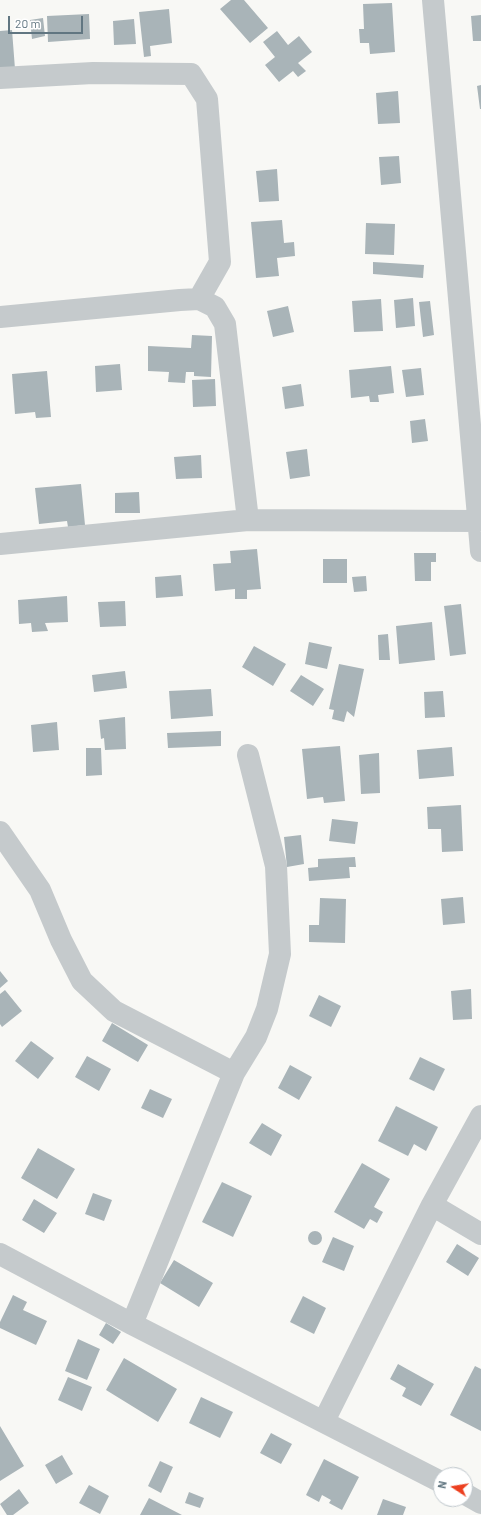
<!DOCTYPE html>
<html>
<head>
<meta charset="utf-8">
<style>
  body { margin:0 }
  #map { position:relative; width:481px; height:1515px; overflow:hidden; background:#f8f8f5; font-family:Barlow,sans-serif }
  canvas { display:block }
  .north { position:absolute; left:433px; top:1467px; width:40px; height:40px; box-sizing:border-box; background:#fff; border:1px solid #c0c8cd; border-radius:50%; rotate:282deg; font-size:11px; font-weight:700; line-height:16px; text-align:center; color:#617681 }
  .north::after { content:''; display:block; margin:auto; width:14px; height:18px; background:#ec4020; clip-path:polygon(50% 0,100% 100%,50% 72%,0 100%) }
  .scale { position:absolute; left:8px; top:16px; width:75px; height:18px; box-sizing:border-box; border:2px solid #617681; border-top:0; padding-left:5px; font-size:12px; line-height:14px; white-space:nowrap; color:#617681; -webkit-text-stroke:3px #fff; paint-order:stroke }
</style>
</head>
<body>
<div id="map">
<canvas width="481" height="1515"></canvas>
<div class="north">N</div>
<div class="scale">20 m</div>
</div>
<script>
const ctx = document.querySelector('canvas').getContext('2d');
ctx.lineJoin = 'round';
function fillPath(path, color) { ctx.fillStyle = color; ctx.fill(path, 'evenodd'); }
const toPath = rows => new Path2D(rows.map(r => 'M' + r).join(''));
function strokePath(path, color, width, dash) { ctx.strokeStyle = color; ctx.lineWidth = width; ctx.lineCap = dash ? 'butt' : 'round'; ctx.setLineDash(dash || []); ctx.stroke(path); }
fillPath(toPath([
  [231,0,244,0,268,28,250,43,220,9],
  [392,3,395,52,370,54,369,43,360,43,359,29,364,29,363,4],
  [169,9,172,43,150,46,151,56,144,57,139,12],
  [89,14,90,39,48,42,47,16],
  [481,15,481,41,473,41,471,16],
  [43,18,45,36,32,39,30,20],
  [134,19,136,44,114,45,113,21],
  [12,30,15,69,0,70,0,31],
  [277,31,288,45,299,36,312,52,298,63,306,71,298,77,293,71,279,82,265,65,275,57,263,42],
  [481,85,481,109,480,109,477,86],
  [398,91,400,123,378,124,376,93],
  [399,156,401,183,381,185,379,157],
  [277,169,279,201,259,202,256,171],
  [282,220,284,243,294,242,295,256,277,258,279,276,256,278,251,222],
  [366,223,395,224,394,255,365,254],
  [373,262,424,265,423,278,373,274],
  [413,298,415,326,396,328,394,300],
  [381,299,383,331,354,332,352,301],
  [430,301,434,335,423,337,419,302],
  [288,306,294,332,273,337,267,311],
  [192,335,212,336,211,377,194,376,194,372,186,372,185,383,168,382,169,372,148,371,148,346,191,348],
  [120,364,122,390,96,392,95,366],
  [391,366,394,393,378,395,379,402,370,402,369,396,351,398,349,370],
  [421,368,424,395,406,397,402,370],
  [47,371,51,417,36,418,35,412,15,414,12,374],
  [215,379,216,406,193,407,192,380],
  [301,384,304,406,285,409,282,387],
  [425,419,428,441,412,443,410,421],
  [307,449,310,476,290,479,286,452],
  [201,455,202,478,176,479,174,457],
  [81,484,85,525,68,527,67,521,39,524,35,488],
  [139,492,140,513,115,513,115,493],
  [257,549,261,589,247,590,247,599,235,599,235,589,215,591,213,564,231,563,230,551],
  [414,553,436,553,436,562,431,562,431,581,415,581],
  [323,559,347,559,347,583,323,583],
  [181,575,183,596,156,598,155,577],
  [366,576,367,591,354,592,352,577],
  [67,596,68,622,45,623,48,631,32,632,31,623,19,624,18,600],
  [125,601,126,626,100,627,98,602],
  [461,604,466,654,450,656,444,606],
  [432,622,435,660,399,664,396,626],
  [388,634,390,660,379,660,378,635],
  [309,642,332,647,327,669,305,664],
  [254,646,286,664,273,686,242,667],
  [339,664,364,669,354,717,347,711,344,722,332,719,334,710,329,709],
  [125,671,127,688,94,692,92,675],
  [301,675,324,689,313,706,290,691],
  [211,689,213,716,171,719,169,691],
  [443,691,445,717,425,718,424,692],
  [125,717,126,749,105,750,104,738,101,739,99,720],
  [57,722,59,750,33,752,31,725],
  [221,731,221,746,168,748,167,733],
  [340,746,345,801,324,803,323,797,307,799,302,749],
  [452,747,454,776,419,779,417,750],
  [86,748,101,748,102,775,86,776],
  [379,753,380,793,361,794,359,755],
  [461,805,463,851,442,852,441,829,428,829,427,807],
  [332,819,358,822,355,844,329,841],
  [301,835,304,864,287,867,284,837],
  [355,857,356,867,349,867,350,878,309,881,308,868,318,867,318,859],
  [463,897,465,923,443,925,441,899],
  [320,898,346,899,345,943,309,942,309,925,319,925],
  [0,971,8,981,0,988],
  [471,989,472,1019,453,1020,451,991],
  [5,990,22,1011,2,1027,0,1024,0,994],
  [319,995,341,1006,331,1027,309,1016],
  [112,1023,148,1045,138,1062,102,1041],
  [31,1041,54,1058,38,1079,15,1061],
  [87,1056,111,1069,99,1091,75,1077],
  [420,1057,445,1069,434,1091,409,1079],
  [290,1065,312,1077,299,1100,278,1088],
  [150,1089,172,1099,163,1118,141,1108],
  [396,1106,438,1127,426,1151,414,1144,408,1156,378,1141],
  [262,1123,282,1135,271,1156,249,1143],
  [38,1148,75,1169,57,1199,21,1178],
  [362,1163,390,1179,374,1207,383,1212,377,1223,370,1219,364,1229,334,1212],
  [222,1182,252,1196,233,1237,202,1222],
  [93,1193,112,1200,104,1221,85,1214],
  [34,1199,57,1213,44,1233,22,1220],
  '308 1238a7 7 0 1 1 14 0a7 7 0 1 1-14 0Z',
  [333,1237,354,1246,344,1271,322,1262],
  [457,1244,479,1258,468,1276,446,1262],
  [174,1260,213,1283,199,1307,160,1283],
  [13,1295,27,1302,23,1310,47,1321,36,1345,0,1328,0,1322],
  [303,1296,326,1308,314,1334,290,1322],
  [106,1323,121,1332,113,1344,99,1335],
  [78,1339,100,1349,87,1380,65,1371],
  [124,1358,177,1389,158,1422,106,1390],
  [398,1364,434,1384,421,1406,402,1396,406,1388,390,1379],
  [475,1366,481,1369,481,1431,450,1415],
  [68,1377,92,1387,82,1411,58,1400],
  [201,1397,233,1412,220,1438,189,1423],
  [0,1426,24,1466,0,1481],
  [271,1433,292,1444,281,1464,260,1453],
  [62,1455,73,1474,56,1484,45,1465],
  [324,1459,359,1477,342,1510,329,1503,331,1500,322,1495,319,1502,306,1495],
  [160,1461,173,1467,161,1493,148,1486],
  [89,1485,109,1496,100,1514,79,1503],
  [19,1489,29,1503,13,1515,7,1515,0,1504],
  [189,1492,204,1498,200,1508,185,1503],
  [149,1498,182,1515,140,1515],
  [383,1499,406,1507,403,1515,377,1515]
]), '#a9b4b8');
strokePath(toPath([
  [433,0,481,551],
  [0,78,93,73,191,74,207,99,220,262,199,299],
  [0,317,180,300,199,299,215,307,225,324,248,520],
  [0,544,248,520,478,521],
  [0,832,40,890,61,940,82,981,114,1011,234,1073],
  [432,1205,481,1234],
  [0,1254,132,1324,441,1482],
  [132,1324,234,1073,256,1037,267,1009,280,954,276,866,248,755],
  [324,1421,432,1205,481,1116],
  [465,1494,481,1503]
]), '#c5cacc', 22);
</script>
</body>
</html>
